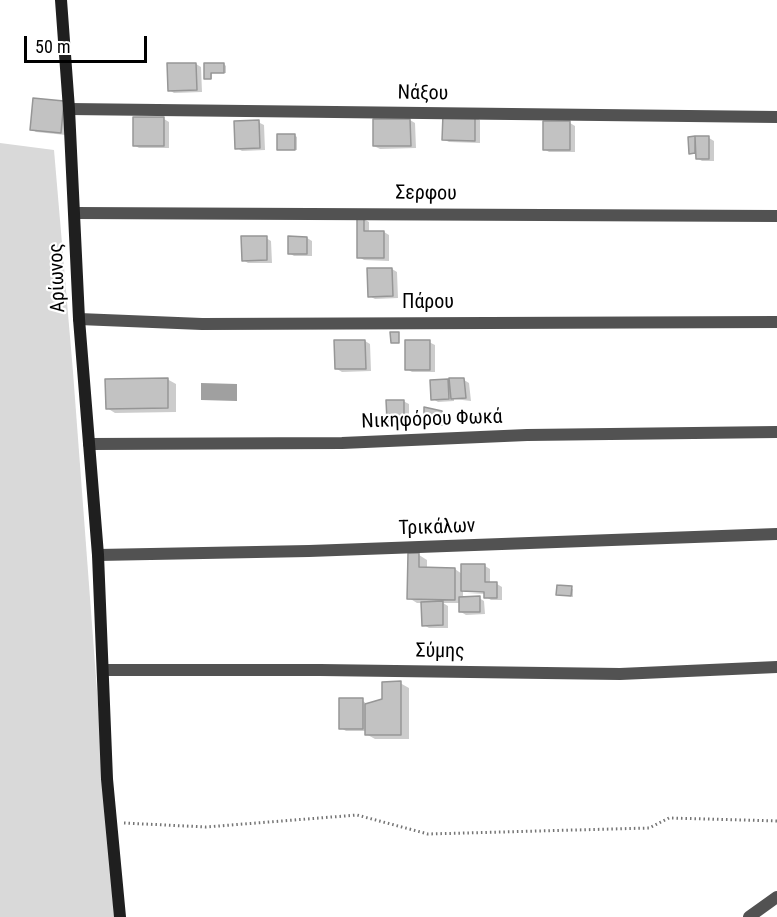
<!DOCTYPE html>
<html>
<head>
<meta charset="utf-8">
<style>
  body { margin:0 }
  #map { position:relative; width:777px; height:917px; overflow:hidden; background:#fff; font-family:"Roboto Condensed",sans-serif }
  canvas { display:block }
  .scale { position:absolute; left:24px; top:36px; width:123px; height:27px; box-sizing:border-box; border:3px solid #000; border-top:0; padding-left:8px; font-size:18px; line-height:21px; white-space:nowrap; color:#000; -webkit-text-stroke:4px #fff; paint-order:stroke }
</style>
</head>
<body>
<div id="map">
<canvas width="777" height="917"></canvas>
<div class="scale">50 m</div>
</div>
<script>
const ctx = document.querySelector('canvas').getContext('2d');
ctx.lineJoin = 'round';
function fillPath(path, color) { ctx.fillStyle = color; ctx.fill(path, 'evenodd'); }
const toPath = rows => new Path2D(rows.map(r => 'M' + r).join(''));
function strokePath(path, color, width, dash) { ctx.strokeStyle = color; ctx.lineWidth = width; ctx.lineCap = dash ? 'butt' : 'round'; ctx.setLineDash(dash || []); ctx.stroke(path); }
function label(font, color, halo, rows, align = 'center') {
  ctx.font = font + ' "Roboto Condensed",sans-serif'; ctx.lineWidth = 4.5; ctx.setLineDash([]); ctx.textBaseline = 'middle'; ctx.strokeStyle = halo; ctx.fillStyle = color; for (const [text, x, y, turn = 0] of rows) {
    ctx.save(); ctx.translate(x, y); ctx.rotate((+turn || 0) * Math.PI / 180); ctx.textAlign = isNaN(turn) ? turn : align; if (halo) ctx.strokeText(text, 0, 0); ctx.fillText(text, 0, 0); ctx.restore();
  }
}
fillPath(toPath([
  [0,143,54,150,73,372,114,917,0,917]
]), '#d9d9d9');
fillPath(toPath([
  [201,383,237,384,237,401,201,400]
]), '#a0a0a0');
fillPath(toPath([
  [196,64,201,67,202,92,174,93,169,90],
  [205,64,224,64,226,66,226,73,212,73,212,79,207,79,205,78],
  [64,102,66,135,36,132,31,129],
  [475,117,480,120,480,143,449,142,443,139],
  [164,119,169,122,169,148,139,148,134,145],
  [410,120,415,123,416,148,380,149,374,146],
  [258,122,264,125,265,150,242,151,237,148],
  [544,123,570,123,575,126,575,152,549,152,544,149],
  [294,135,297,137,297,150,278,149],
  [690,138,709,138,714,141,714,161,702,161,697,158,697,154,691,153],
  [364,219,369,222,369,232,384,232,389,235,389,261,364,260,359,257],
  [266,238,271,241,272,263,248,263,243,260],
  [289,238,307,238,312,241,312,256,294,256,289,253],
  [392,269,397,272,398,298,375,299,369,296],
  [365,341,370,344,371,371,342,372,337,369],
  [429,342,435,345,435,372,412,372,407,369],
  [167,379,176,384,176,412,115,413,107,408],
  [464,380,469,383,471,401,454,399,454,401,438,402,433,399,431,381],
  [403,401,409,404,409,423,393,423,388,420],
  [442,412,444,414,443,425,425,424],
  [419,555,427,560,427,569,455,569,462,574,485,566,490,569,490,584,497,584,502,587,502,600,491,600,486,597,486,594,467,593,492,593,492,590,466,590,466,592,463,591,463,598,479,598,484,601,485,614,466,615,461,612,460,603,443,603,448,606,448,628,429,628,424,625,423,603,417,603,409,598],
  [571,588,573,589,573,597,558,594],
  [400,683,409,688,409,739,375,739,366,734,366,731,346,731,341,728,362,700,368,705,384,700]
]), '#0003');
const building = toPath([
  [167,63,196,63,197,90,168,91,167,63],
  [204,63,224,63,224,73,211,73,211,79,204,79,204,63],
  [33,98,64,101,61,133,30,130,33,98],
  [443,114,475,115,475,141,442,140,443,114],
  [133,117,164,117,164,146,133,146,133,117],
  [373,119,410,119,411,146,373,146,373,119],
  [259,120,260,148,235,149,234,121,259,120],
  [543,121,570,121,570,150,543,150,543,121],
  [277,134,295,134,295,150,277,150,277,134],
  [695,136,695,153,689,154,688,137,695,136],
  [695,136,709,136,709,159,696,159,695,136],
  [357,218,364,218,364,231,384,231,384,258,357,258,357,218],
  [241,236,267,236,267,260,242,261,241,236],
  [288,236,307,237,307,254,288,254,288,236],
  [367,268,392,268,393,296,368,297,367,268],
  [390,332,399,332,399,343,391,343,390,332],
  [334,340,365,340,366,369,335,369,334,340],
  [405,340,430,340,430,370,405,370,405,340],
  [168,378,168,408,106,409,105,379,168,378],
  [449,378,464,378,466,398,451,399,449,378],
  [448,379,449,399,431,400,430,380,448,379],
  [386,400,404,400,404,420,387,421,386,400],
  [424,407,442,411,442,425,424,424,424,407],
  [408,553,419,553,419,567,455,568,455,600,407,599,408,553],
  [461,564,485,564,485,582,497,582,497,598,484,598,484,592,461,591,461,564],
  [557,585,572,586,571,596,556,595,557,585],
  [480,596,480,612,459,612,459,597,480,596],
  [443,601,443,625,422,626,421,602,443,601],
  [401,681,401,735,365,735,365,704,382,699,382,682,401,681],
  [339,698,363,698,363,729,339,729,339,698]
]);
fillPath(building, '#c2c2c2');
strokePath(building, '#969696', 1.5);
strokePath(toPath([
  [124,823,206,827,357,815,428,834,649,828,669,818,777,821]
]), '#747474', 3, [1.5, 3]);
strokePath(toPath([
  [69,109,777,117],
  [75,213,777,216],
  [79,319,202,324,777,322],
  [89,444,342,443,527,435,777,432],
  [98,555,309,551,777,534],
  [103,670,320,670,620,674,777,667],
  [749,917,777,897]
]), '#525252', 12);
strokePath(toPath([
  [61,0,69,109,79,319,98,555,107,779,120,917]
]), '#1f1f1f', 12);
label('20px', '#000', '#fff', [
  ["Νάξου",423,94,1],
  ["Σερφου",426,194,1],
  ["Αρίωνος",58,278,-92],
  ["Πάρου",428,303],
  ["Νικηφόρου Φωκά",432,420,-2],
  ["Τρικάλων",437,528,-2],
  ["Σύμης",440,652,1]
]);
</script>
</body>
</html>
